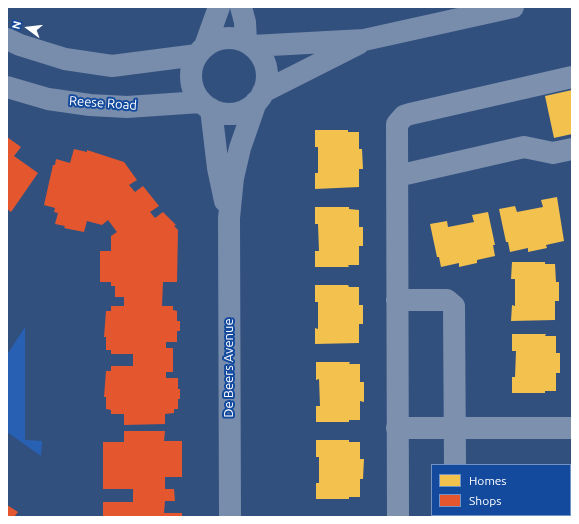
<!DOCTYPE html>
<html>
<head>
<meta charset="utf-8">
<style>
  body { margin:0 }
  #map { position:relative; width:579px; height:524px; overflow:hidden; background:#32507e; font-family:Ubuntu,sans-serif }
  canvas { display:block }
  .frame { position:absolute; inset:0; border:8px solid #fff; pointer-events:none }
  .legend { position:absolute; left:431px; top:464px; width:140px; height:52px; box-sizing:border-box; background:#134a9e; border:1px solid #7192c5; margin:0; padding:5px 7px; list-style:none; font-size:12px; color:#fff }
  .legend li { display:flex; align-items:center; gap:8px; height:20px }
  .legend b { width:20px; border:1px solid #7192c5 }
  .north { position:absolute; left:8px; top:8px; width:40px; height:40px; -webkit-text-stroke:3px #134a9e; paint-order:stroke; rotate:285deg; font-size:11px; font-weight:700; line-height:16px; text-align:center; color:#fff }
  .north::after { content:''; display:block; margin:auto; width:14px; height:18px; background:#fff; clip-path:polygon(50% 0,100% 100%,50% 72%,0 100%) }
</style>
</head>
<body>
<div id="map">
<canvas width="579" height="524"></canvas>
<div class="frame"></div>
<ul class="legend">
<li><b style="height:11px;background:#f2c14e"></b>Homes</li>
<li><b style="height:11px;background:#e4572e"></b>Shops</li>
</ul>
<div class="north">N</div>
</div>
<script>
const ctx = document.querySelector('canvas').getContext('2d');
ctx.lineJoin = 'round';
function fillPath(path, color) { ctx.fillStyle = color; ctx.fill(path, 'evenodd'); }
const toPath = rows => new Path2D(rows.map(r => 'M' + r).join(''));
function strokePath(path, color, width, dash) { ctx.strokeStyle = color; ctx.lineWidth = width; ctx.lineCap = dash ? 'butt' : 'round'; ctx.setLineDash(dash || []); ctx.stroke(path); }
function label(font, color, halo, rows, align = 'center') {
  ctx.font = font + ' Ubuntu,sans-serif'; ctx.lineWidth = 4; ctx.setLineDash([]); ctx.textBaseline = 'middle'; ctx.strokeStyle = halo; ctx.fillStyle = color; for (const [text, x, y, turn = 0] of rows) {
    ctx.save(); ctx.translate(x, y); ctx.rotate((+turn || 0) * Math.PI / 180); ctx.textAlign = isNaN(turn) ? turn : align; if (halo) ctx.strokeText(text, 0, 0); ctx.fillText(text, 0, 0); ctx.restore();
  }
}
fillPath(toPath([
  [25,327,25,440,42,441,41,456,7,432,7,355]
]), '#2861b4');
fillPath(toPath([
  [572,90,572,134,554,138,545,96],
  [315,130,348,130,348,132,359,132,359,149,362,149,363,169,359,169,359,187,315,189,315,173,318,173,318,147,315,147],
  [557,197,564,241,546,245,547,248,528,252,528,248,510,252,508,242,506,242,499,209,515,206,517,212,543,207,541,200],
  [315,207,349,207,349,209,359,210,359,227,363,227,363,246,359,246,359,265,348,265,349,267,315,267,315,251,319,251,318,224,315,224],
  [488,212,495,245,493,245,495,256,477,260,477,263,459,267,459,263,441,267,439,257,437,257,430,224,447,221,448,227,474,222,472,215],
  [512,262,545,262,545,264,555,264,556,282,559,282,559,301,555,301,555,320,511,321,512,305,515,306,515,279,511,279],
  [315,285,348,285,349,287,359,287,359,305,363,305,363,324,359,324,359,343,315,344,315,328,318,329,318,302,315,302],
  [512,334,546,334,545,336,556,336,556,353,560,353,560,373,556,373,556,391,545,391,545,393,512,393,512,377,515,377,516,351,512,351],
  [316,362,350,362,349,364,360,364,360,382,364,382,364,402,360,401,360,420,349,420,349,422,316,422,316,406,320,406,319,379,316,380],
  [316,440,349,440,349,442,360,442,360,459,364,459,363,479,360,479,360,497,349,497,349,499,316,499,316,483,319,483,319,457,316,457],
  [508,515,552,515,552,517,508,517]
]), '#f2c14e');
fillPath(toPath([
  [7,137,21,147,14,156,38,173,11,212,7,209],
  [74,149,87,152,87,150,124,162,137,180,129,185,135,192,143,186,159,206,150,212,155,218,163,212,176,225,174,226,178,230,177,282,163,282,162,306,173,306,173,310,177,311,177,321,180,321,180,331,177,331,177,342,166,342,166,348,173,348,173,372,166,372,166,378,178,378,178,389,180,389,180,399,178,399,178,409,174,409,174,413,165,414,165,424,124,425,124,414,111,414,111,410,106,409,106,397,104,397,106,371,111,371,111,366,133,366,133,354,111,354,111,350,106,350,106,337,104,337,106,311,111,311,111,306,124,306,124,297,115,297,115,286,111,286,111,282,100,282,100,251,111,251,111,236,117,232,108,220,102,225,87,221,84,232,64,228,65,226,55,224,58,213,54,212,55,208,44,205,53,165,55,165,56,159,70,163],
  [124,431,165,431,164,441,182,441,182,477,165,477,165,489,174,489,175,501,165,501,164,513,182,513,182,517,103,517,103,502,133,502,133,489,103,489,103,442,124,442],
  [7,505,18,512,14,517,7,517]
]), '#e4572e');
strokePath(toPath([
  [397,176,524,147,553,153,572,149],
  [397,300,447,300,454,306,455,465],
  [397,428,572,428],
  [455,515,455,517],
  [398,517,397,124,404,116,410,114,572,77]
]), '#7d91af', 22);
strokePath(toPath([
  [241,7,245,22,246,42],
  '191 76a38 38 0 1 1 76 0a38 38 0 1 1-76 0Z',
  [7,39,20,45,65,59,112,66,197,55],
  [205,46,219,7],
  [252,46,364,40,513,7],
  [7,87,48,99,90,105,127,107,201,102],
  [263,92,358,44],
  [211,109,218,168,225,201],
  [230,517,229,218,233,178,240,148,256,102]
]), '#788cac', 22);
label('13px', '#fff', '#134a9e', [
  ["Reese Road",103,103,4],
  ["De Beers Avenue",229,368,-90]
]);
</script>
</body>
</html>
